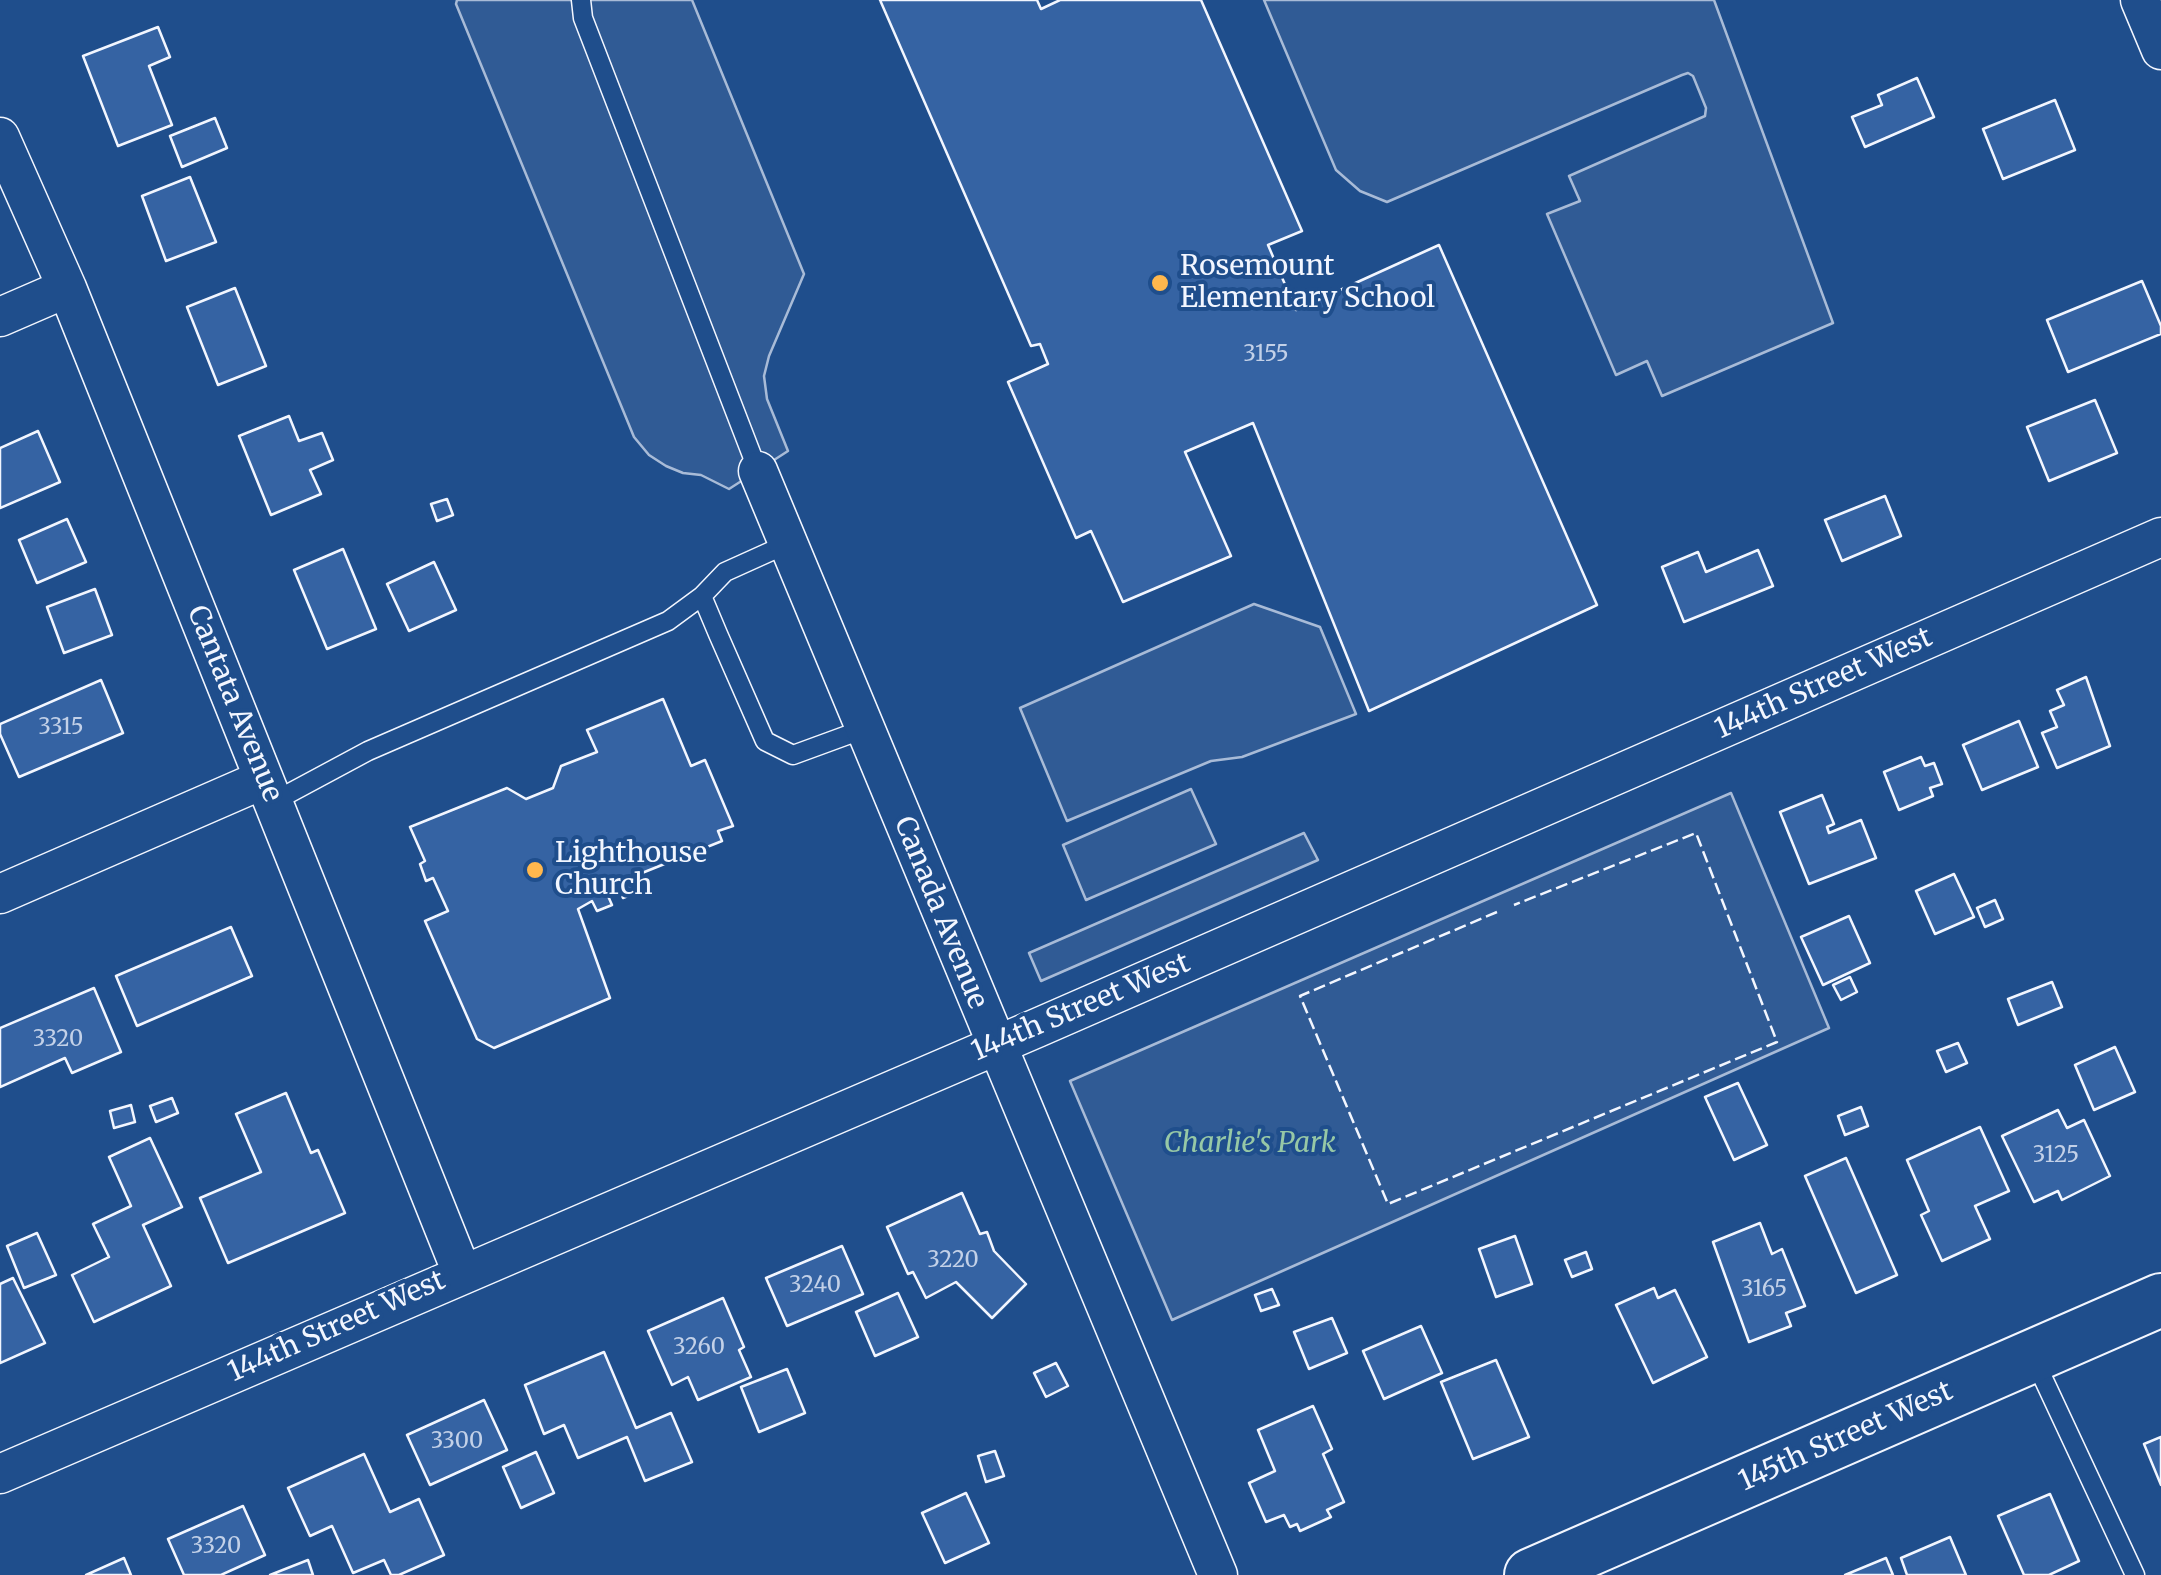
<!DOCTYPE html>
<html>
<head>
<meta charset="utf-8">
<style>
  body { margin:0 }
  canvas { display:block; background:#1f4e8c }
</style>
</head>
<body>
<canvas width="2161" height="1575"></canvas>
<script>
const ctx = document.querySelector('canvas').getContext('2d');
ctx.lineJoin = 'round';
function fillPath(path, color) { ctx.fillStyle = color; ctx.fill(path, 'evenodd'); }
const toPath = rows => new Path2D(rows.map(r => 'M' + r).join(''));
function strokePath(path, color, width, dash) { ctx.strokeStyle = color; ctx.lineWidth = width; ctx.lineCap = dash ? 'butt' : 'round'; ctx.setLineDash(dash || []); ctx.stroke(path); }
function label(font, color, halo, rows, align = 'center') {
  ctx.font = font + ' Merriweather,serif'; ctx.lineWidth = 8; ctx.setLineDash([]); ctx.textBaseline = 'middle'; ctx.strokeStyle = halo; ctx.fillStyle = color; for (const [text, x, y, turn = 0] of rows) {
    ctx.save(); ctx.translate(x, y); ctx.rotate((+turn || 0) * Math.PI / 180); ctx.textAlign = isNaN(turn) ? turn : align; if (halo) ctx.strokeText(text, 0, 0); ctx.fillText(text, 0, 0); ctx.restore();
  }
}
const built = toPath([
  [457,0,692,0,804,274,769,356,764,376,767,399,788,451,729,489,701,475,683,473,666,466,649,455,634,437,456,4,457,0],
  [1264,0,1714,0,1833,323,1662,396,1647,361,1616,375,1547,214,1580,201,1569,176,1705,116,1706,108,1693,76,1688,73,1682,75,1387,202,1360,191,1336,170,1264,0],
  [1254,604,1320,627,1356,714,1242,757,1211,761,1067,821,1020,708,1254,604],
  [1191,789,1216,844,1086,900,1063,845,1191,789],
  [1731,793,1829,1028,1172,1320,1070,1081,1731,793],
  [1304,833,1318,860,1041,981,1029,953,1304,833]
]);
fillPath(built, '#305b95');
strokePath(built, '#a8bbd7', 2.5);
const building = toPath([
  [880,0,1037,0,1041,9,1060,0,1201,0,1302,231,1268,245,1296,310,1439,245,1597,605,1369,711,1253,423,1185,452,1231,556,1123,602,1091,531,1076,538,1008,382,1048,364,1040,344,1031,346,880,0],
  [158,27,170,57,149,66,172,125,118,146,83,56,158,27],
  [1917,78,1934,117,1865,147,1852,117,1882,105,1878,95,1917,78],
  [2055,100,2075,150,2003,179,1983,129,2055,100],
  [215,118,227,148,182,167,170,136,215,118],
  [190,177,216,242,166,261,142,196,190,177],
  [2142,281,2161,326,2161,334,2068,372,2047,320,2142,281],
  [235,288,266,366,218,385,187,307,235,288],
  [2095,400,2117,453,2049,481,2027,427,2095,400],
  [289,416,299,441,322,433,333,460,310,470,321,494,271,515,239,436,289,416],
  [38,431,60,482,0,508,0,448,38,431],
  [1885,496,1901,536,1842,561,1825,520,1885,496],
  [447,499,453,515,437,521,431,504,447,499],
  [67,519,86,562,37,583,19,540,67,519],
  [343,549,376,629,327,649,294,570,343,549],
  [1758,550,1773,586,1684,622,1662,567,1698,552,1706,572,1758,550],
  [434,562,456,610,409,631,387,584,434,562],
  [95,589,112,635,64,653,47,607,95,589],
  [2086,677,2110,746,2057,768,2042,733,2057,727,2050,711,2064,705,2057,690,2086,677],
  [101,680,123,733,19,777,0,734,0,724,101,680],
  [663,699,691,766,705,760,733,826,718,831,722,841,632,877,640,891,623,898,620,891,608,896,612,905,597,911,592,901,578,909,610,998,494,1048,477,1039,425,921,448,911,433,878,426,881,420,864,425,861,410,827,507,788,526,799,553,788,561,766,597,752,587,730,663,699],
  [2019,721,2038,767,1982,790,1963,745,2019,721],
  [1921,757,1925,766,1934,763,1942,784,1930,788,1933,796,1899,810,1884,772,1921,757],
  [1822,795,1834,824,1827,827,1829,833,1861,820,1876,858,1809,884,1780,812,1822,795],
  [1954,874,1974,917,1935,934,1916,891,1954,874],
  [1995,900,2003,919,1985,927,1977,908,1995,900],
  [1849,916,1870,963,1823,985,1801,937,1849,916],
  [231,927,252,976,137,1026,116,976,231,927],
  [1850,977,1857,992,1841,1000,1833,985,1850,977],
  [2052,982,2062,1007,2018,1025,2008,999,2052,982],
  [94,988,121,1052,72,1073,65,1058,0,1087,0,1028,94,988],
  [1958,1043,1967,1063,1946,1072,1937,1051,1958,1043],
  [2115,1047,2135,1092,2094,1110,2075,1065,2115,1047],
  [1738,1083,1767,1145,1734,1160,1705,1097,1738,1083],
  [286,1093,311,1153,318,1150,345,1213,228,1263,200,1198,261,1172,236,1114,286,1093],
  [172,1098,178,1113,156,1122,150,1106,172,1098],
  [131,1105,135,1122,114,1128,110,1111,131,1105],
  [1861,1107,1868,1126,1845,1135,1838,1116,1861,1107],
  [2058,1110,2067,1128,2084,1120,2110,1176,2062,1200,2058,1191,2034,1202,2002,1136,2058,1110],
  [1980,1127,2009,1191,1975,1206,1990,1239,1942,1261,1921,1215,1929,1211,1907,1160,1980,1127],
  [150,1138,182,1207,143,1225,171,1286,94,1322,72,1275,109,1257,93,1224,131,1206,109,1157,150,1138],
  [1846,1158,1897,1275,1856,1293,1805,1176,1846,1158],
  [962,1193,980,1234,987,1232,994,1251,1026,1284,992,1318,956,1282,926,1298,913,1272,908,1274,887,1227,962,1193],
  [1760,1223,1772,1254,1782,1249,1805,1306,1786,1313,1791,1326,1749,1342,1713,1242,1760,1223],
  [37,1233,56,1275,24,1288,7,1246,37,1233],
  [1515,1236,1532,1284,1496,1297,1479,1249,1515,1236],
  [842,1246,863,1294,787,1326,766,1278,842,1246],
  [1586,1252,1592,1269,1572,1277,1565,1260,1586,1252],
  [13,1278,45,1343,0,1363,0,1284,13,1278],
  [1654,1288,1658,1298,1675,1290,1707,1357,1653,1383,1616,1305,1654,1288],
  [1272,1289,1279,1305,1261,1311,1255,1295,1272,1289],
  [898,1293,918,1337,875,1356,856,1312,898,1293],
  [723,1298,744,1347,739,1350,751,1377,698,1400,688,1377,672,1385,648,1331,723,1298],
  [1332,1318,1347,1353,1309,1369,1294,1332,1332,1318],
  [1421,1326,1442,1373,1384,1399,1363,1351,1421,1326],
  [604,1352,636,1428,671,1413,692,1462,645,1481,627,1437,578,1458,564,1425,544,1434,525,1385,604,1352],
  [1496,1360,1529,1437,1473,1459,1441,1382,1496,1360],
  [1056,1363,1068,1386,1046,1397,1034,1373,1056,1363],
  [787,1369,805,1413,759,1432,741,1387,787,1369],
  [484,1400,507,1450,430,1485,407,1435,484,1400],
  [1313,1406,1332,1449,1323,1454,1344,1502,1327,1510,1331,1517,1300,1531,1297,1524,1290,1527,1284,1515,1266,1522,1249,1483,1275,1471,1258,1430,1313,1406],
  [2161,1437,2161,1485,2144,1444,2161,1437],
  [995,1451,1004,1476,986,1482,978,1456,995,1451],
  [536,1452,554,1493,521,1508,503,1467,536,1452],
  [364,1454,390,1512,419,1499,444,1555,399,1575,391,1575,384,1560,353,1573,332,1526,310,1536,288,1488,364,1454],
  [966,1493,989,1543,945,1563,922,1513,966,1493],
  [2050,1494,2079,1561,2049,1575,2024,1575,1998,1516,2050,1494],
  [243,1506,265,1555,221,1575,184,1575,168,1539,243,1506],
  [1950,1537,1966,1575,1907,1575,1901,1558,1950,1537],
  [124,1558,131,1575,86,1575,124,1558],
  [1886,1558,1893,1575,1845,1575,1886,1558],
  [308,1560,313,1575,270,1575,308,1560]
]);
fillPath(building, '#3563a3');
strokePath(building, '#f2f6ff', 2.5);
const lane = toPath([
  [581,0,583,18,758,471],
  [787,544,725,572,702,596,718,634,765,741,793,755,864,729],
  [273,802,368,751,668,621,702,596],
  [2035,1361,2135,1575]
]);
const street = toPath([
  [2140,0,2161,50],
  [0,137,67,288,462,1273],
  [0,317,67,288],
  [758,471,1218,1575],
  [0,894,264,779],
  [0,1474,1037,1028,2161,537]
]);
const secondary = toPath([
  [1531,1575,2161,1300]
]);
strokePath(lane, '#f2f6ff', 21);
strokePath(street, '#f2f6ff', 41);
strokePath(secondary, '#f2f6ff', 56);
strokePath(lane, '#1f4e8c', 18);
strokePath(street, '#1f4e8c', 38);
strokePath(secondary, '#1f4e8c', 52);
strokePath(toPath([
  [1497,912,1300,996,1388,1204,1777,1042,1696,833,1514,905]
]), '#f2f6ff', 2.5, [12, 5]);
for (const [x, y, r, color] of [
  [1160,283,10,"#ffb74d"],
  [535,870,10,"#ffb74d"]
]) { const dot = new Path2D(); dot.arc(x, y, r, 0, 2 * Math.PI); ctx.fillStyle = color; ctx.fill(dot); strokePath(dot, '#1f4e8c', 4); }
label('22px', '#c3d1e8', null, [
  ["3155",1266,355],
  ["3315",61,728],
  ["3320",58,1040],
  ["3125",2056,1156],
  ["3220",953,1261],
  ["3240",815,1286],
  ["3165",1764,1290],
  ["3260",699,1348],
  ["3300",457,1442],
  ["3320",216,1547]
]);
label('28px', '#f2f6ff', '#1f4e8c', [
  ["Rosemount",1180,267],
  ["Elementary School",1180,299],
  ["Lighthouse",555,854],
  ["Church",555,886]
], 'left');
label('28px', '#f2f6ff', '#1f4e8c', [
  ["144th Street West",1824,684,-24],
  ["Cantata Avenue",234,704,68],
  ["Canada Avenue",940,913,68],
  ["144th Street West",1081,1008,-23],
  ["144th Street West",337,1327,-24],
  ["145th Street West",1846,1437,-24]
]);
label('italic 28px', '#97c8a6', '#1f4e8c', [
  ["Charlie's Park",1250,1144]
]);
</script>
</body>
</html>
